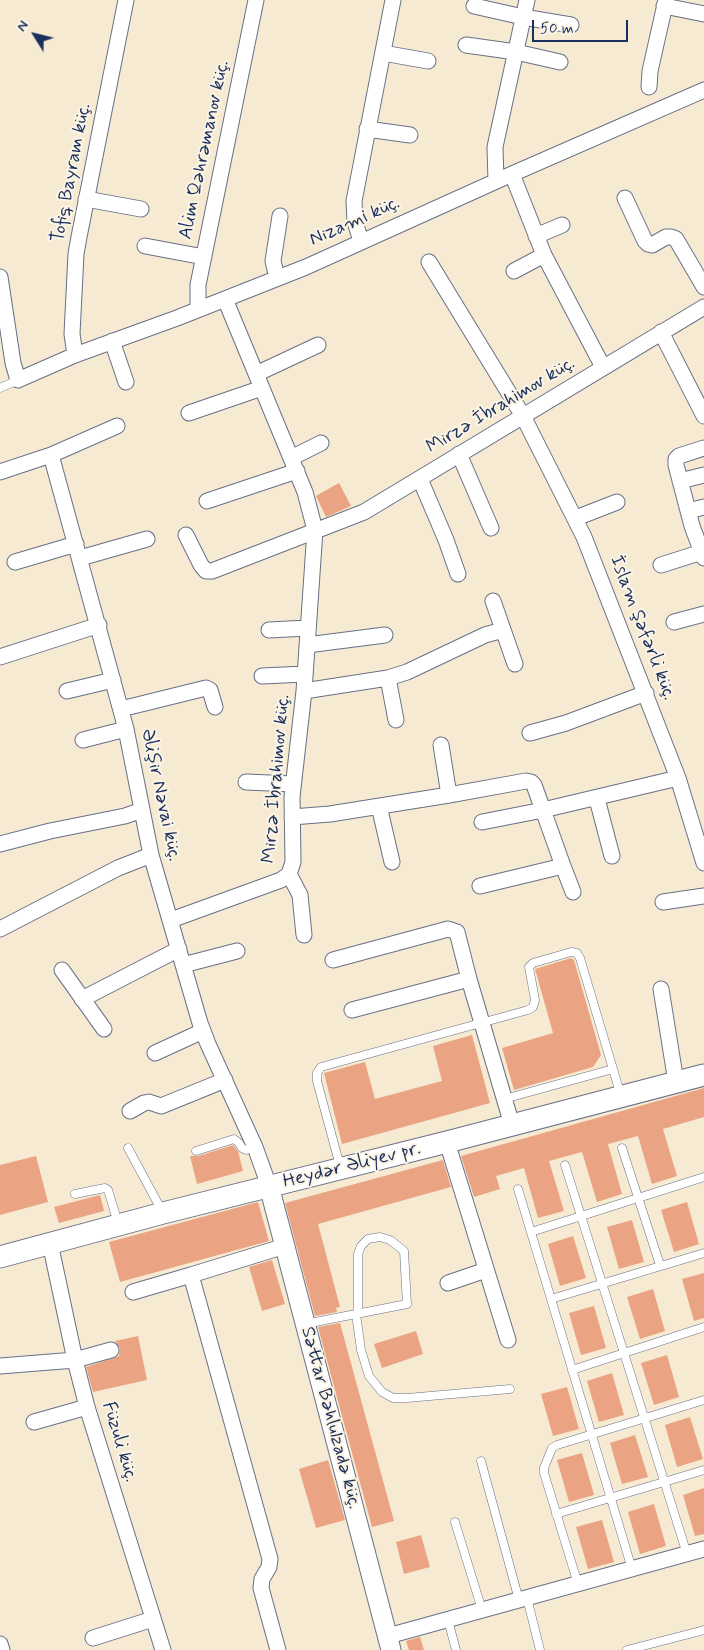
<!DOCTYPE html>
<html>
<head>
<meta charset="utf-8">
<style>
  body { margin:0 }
  #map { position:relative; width:704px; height:1650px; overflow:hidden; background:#f6ead2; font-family:Mynerve,sans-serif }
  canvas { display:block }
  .north { position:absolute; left:10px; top:10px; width:50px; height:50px; -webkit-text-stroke:4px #fcf5e5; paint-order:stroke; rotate:306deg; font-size:14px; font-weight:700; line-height:20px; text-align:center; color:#1b2f5e }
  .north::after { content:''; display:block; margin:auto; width:18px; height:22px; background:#1b2f5e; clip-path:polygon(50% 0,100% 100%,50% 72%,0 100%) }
  .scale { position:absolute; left:532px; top:20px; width:96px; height:22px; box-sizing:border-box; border:2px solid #1b2f5e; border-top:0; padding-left:6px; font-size:15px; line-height:18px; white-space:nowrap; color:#1b2f5e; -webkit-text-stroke:4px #fcf5e5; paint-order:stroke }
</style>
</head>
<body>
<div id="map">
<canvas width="704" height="1650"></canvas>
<div class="north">N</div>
<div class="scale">50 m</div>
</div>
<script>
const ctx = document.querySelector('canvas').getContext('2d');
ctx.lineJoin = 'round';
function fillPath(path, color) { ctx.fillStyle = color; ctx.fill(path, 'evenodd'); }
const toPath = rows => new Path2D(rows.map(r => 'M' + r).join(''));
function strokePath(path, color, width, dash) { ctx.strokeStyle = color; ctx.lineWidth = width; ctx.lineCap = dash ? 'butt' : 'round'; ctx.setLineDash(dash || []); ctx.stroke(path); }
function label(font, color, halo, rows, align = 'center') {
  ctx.font = font + ' Mynerve,sans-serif'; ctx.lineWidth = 4; ctx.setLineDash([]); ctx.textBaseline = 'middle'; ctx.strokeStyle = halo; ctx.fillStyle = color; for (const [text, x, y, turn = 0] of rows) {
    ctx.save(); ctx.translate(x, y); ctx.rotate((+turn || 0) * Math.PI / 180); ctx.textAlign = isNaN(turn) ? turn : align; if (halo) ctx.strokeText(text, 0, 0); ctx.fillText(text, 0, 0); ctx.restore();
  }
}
fillPath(toPath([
  [339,483,351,506,326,517,316,496],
  [571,958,574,960,601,1055,593,1067,514,1090,502,1048,553,1033,535,969],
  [472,1035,490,1103,342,1144,324,1073,365,1062,375,1099,442,1081,433,1046],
  [704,1088,704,1117,663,1129,677,1176,652,1184,638,1136,608,1144,622,1194,597,1202,582,1152,549,1161,564,1211,538,1218,524,1168,496,1176,500,1189,474,1197,461,1156],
  [233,1145,238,1151,243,1171,197,1184,190,1156,198,1156],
  [36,1156,48,1202,0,1215,0,1165],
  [443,1160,451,1187,318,1224,340,1307,336,1308,337,1312,315,1316,285,1203],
  [100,1195,104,1211,59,1223,54,1207],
  [258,1202,269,1241,120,1282,109,1242],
  [687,1202,699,1244,674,1252,661,1210],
  [632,1220,644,1262,619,1269,607,1227],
  [573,1236,586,1278,560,1286,548,1244],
  [272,1260,285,1304,262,1311,249,1267],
  [704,1273,704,1318,694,1321,682,1279],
  [653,1289,665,1331,640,1339,627,1297],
  [594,1306,606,1348,581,1355,569,1313],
  [340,1323,394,1521,372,1527,318,1327],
  [416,1331,423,1354,382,1368,374,1344],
  [138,1336,147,1380,93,1392,86,1367,119,1356,120,1348,115,1341],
  [667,1355,679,1397,654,1405,641,1363],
  [612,1373,624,1415,599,1422,587,1381],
  [567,1387,579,1429,553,1436,541,1394],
  [690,1417,703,1459,677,1467,665,1425],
  [635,1435,648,1477,622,1484,610,1443],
  [582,1453,594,1495,569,1502,557,1460],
  [328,1460,345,1520,316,1528,299,1469],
  [704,1488,704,1534,695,1536,683,1495],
  [654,1504,666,1546,640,1554,628,1512],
  [602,1520,614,1562,588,1569,576,1527],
  [421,1535,430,1567,404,1574,396,1542],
  [420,1637,424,1650,409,1650,406,1641]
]), '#eaa483');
const service = toPath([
  [0,388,18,380],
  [504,1099,613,1069],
  [128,1148,162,1211],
  [622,1148,660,1265],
  [196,1151,234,1139,239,1143,242,1148,246,1150,255,1147],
  [565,1165,687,1554],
  [340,1166,317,1081,317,1073,321,1067,528,1010,533,1007,535,1000,529,967,533,963,571,952,577,953,580,958,621,1096],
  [518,1189,632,1569],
  [75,1194,105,1188,108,1190,118,1223],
  [531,1232,704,1177],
  [551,1299,704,1253],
  [356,1314,361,1350,369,1376,382,1392,393,1398,407,1398,510,1389],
  [305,1324,407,1304,404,1251,390,1240,380,1237,368,1239,361,1246,358,1254,358,1314],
  [572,1370,704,1327],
  [481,1461,519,1600],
  [556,1514,704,1470],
  [455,1522,482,1610],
  [578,1584,544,1473,544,1468,552,1448,557,1445,704,1400],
  [527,1598,540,1650],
  [448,1620,456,1650],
  [627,1650,704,1630]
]);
const minor = toPath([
  [474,6,523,17,571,25],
  [664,6,704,14],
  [466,45,516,52,560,62],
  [383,53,428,61],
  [649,87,650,71,666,0],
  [367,129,410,135],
  [512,174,544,255,603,367],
  [496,181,495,147,527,0],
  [625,198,645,241,648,244,652,245,666,237,671,237,676,239,704,287],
  [86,199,141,209],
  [536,236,562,225],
  [361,241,355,222,354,201,393,0],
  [145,246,204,257],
  [429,262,523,416,584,537,678,778,704,863],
  [514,271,544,255],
  [0,277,13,363,18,380,75,355,177,318,306,267,512,174,704,90],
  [277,278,273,261,280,216],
  [198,309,198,285,256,0],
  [661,332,704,416],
  [112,341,126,382],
  [75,355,72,334,76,254,79,237,126,0],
  [256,374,318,345],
  [189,413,262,388],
  [704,448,679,456,676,459,676,465,692,526,704,558],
  [459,454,491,528],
  [51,455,117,426],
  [291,458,321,443],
  [0,472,51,455,126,729,151,855,200,1023,208,1044,255,1147,269,1186],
  [420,479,446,540,458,574],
  [680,481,704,475],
  [207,501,297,471],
  [688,511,704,507],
  [576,518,617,502],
  [186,535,201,565,206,571,212,571,364,512,704,307],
  [80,558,147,539],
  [15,562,76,544],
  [661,565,702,552],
  [493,601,515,664],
  [674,622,704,614],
  [269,630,308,628],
  [307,645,385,635],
  [0,657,99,625],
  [262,676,305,674],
  [388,678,396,720],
  [67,691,113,680],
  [304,691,388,678,407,672,485,635,503,630],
  [121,709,206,688,210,690,215,707],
  [530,733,566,723,646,693],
  [83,740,126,729],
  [441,745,449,795],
  [246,782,293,784],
  [597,799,612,856],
  [379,806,392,862],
  [292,817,330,814,449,795,526,781,531,782,534,785,543,810,678,778],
  [0,844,50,831,125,816,142,810],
  [563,866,573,892],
  [289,874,300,895,304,935],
  [480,886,563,866,543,810,482,822],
  [663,902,704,896],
  [171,920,281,880,289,874,293,862,292,797,304,691,315,530,305,492,225,299],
  [0,929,118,868,151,855],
  [333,960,448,929,457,932,469,979,512,1125],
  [183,965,237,951],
  [62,970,104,1029],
  [661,989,676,1082],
  [82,999,179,949],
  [352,1010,469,979],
  [155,1053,203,1031],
  [130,1111,144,1103,149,1102,161,1106,225,1080],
  [447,1142,508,1340],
  [50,1243,75,1360,87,1407,163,1650],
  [448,1283,486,1270],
  [133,1292,191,1275],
  [0,1366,75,1360,111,1350],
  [34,1422,87,1407],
  [388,1636,704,1549],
  [93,1638,153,1619],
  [0,1644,2,1650],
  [278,1650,261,1588,262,1579,269,1567,270,1559,191,1275,285,1246]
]);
const tertiary = toPath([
  [269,1186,391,1650]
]);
const secondary = toPath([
  [0,1257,163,1213,447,1142,704,1075]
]);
strokePath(service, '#687087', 9);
strokePath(minor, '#687087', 17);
strokePath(tertiary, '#687087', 21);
strokePath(secondary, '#687087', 23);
strokePath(service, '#fff', 8);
strokePath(minor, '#fff', 15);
strokePath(tertiary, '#fff', 19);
strokePath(secondary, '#fff', 21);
label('19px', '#1b2f5e', '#fcf5e5', [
  ["Alim Qəhrəmanov küç.",205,150,-78],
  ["Tofiq Bayram küç.",72,173,-79],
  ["Nizami küç.",355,222,-24],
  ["Mirzə İbrahimov küç.",501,406,-31],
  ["İslam Şəfərli küç.",642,628,69],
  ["Mirzə İbrahimov küç.",277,779,-85],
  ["Əlişir Nəvai küç.",160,795,78],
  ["Heydər Əliyev pr.",352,1166,-14],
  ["Səttar Bəhlulzadə küç.",330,1418,75],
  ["Füzuli küç.",119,1442,73]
]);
</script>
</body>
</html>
